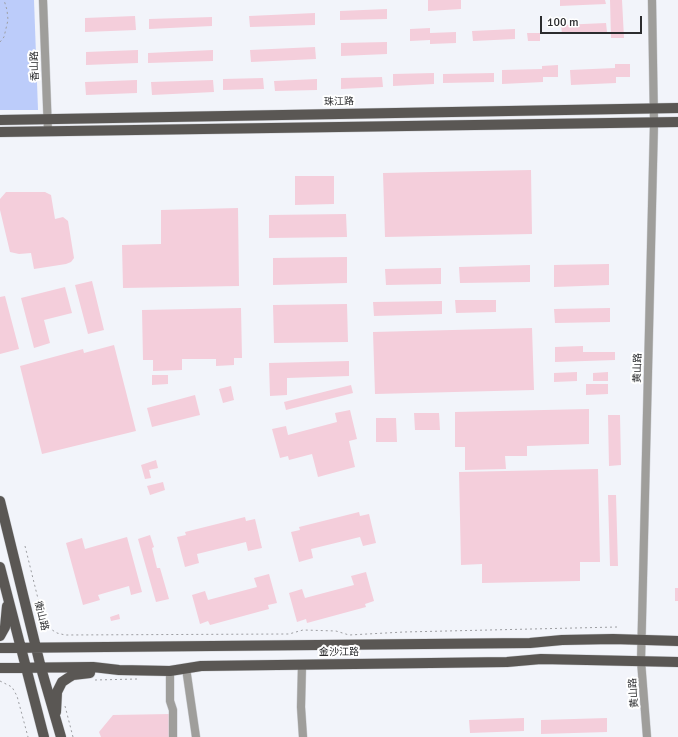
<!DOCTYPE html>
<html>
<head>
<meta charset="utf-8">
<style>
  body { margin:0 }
  #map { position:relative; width:678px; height:737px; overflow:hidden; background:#f2f4fa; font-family:Signika,sans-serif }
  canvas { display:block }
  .scale { position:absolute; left:540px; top:16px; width:102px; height:18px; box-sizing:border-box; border:2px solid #2b2c2e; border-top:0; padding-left:5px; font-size:12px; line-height:14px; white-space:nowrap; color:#2b2c2e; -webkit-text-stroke:3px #fff; paint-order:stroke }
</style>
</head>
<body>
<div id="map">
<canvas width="678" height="737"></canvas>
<div class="scale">100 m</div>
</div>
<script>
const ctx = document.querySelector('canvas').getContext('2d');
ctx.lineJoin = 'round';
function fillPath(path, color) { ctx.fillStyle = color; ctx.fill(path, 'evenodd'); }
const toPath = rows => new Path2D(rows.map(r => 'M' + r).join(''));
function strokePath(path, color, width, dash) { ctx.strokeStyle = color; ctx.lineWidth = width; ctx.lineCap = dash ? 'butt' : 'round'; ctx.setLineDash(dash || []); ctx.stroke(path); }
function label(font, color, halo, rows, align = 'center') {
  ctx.font = font + ' Signika,"Noto Sans SC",sans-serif'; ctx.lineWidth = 4; ctx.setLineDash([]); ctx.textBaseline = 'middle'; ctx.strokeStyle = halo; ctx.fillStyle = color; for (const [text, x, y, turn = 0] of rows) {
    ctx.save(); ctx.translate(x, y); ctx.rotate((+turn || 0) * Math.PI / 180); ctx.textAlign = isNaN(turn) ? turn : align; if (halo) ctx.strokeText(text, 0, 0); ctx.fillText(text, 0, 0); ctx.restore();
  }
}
fillPath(toPath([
  [0,0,34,0,38,110,0,110]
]), '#bcccfa');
fillPath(toPath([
  [428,0,461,0,461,9,428,11],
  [560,0,605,0,606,4,560,6],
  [610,0,622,0,624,38,611,38],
  [387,9,387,19,340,20,340,11],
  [315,13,315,25,250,27,249,16],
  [135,16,136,30,85,32,85,18],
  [212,17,212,26,149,29,149,19],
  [606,23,607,32,562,34,561,25],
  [430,28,430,33,456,32,456,43,430,44,430,40,410,41,410,29],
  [515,29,515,39,473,41,472,31],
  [527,33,540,33,540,41,528,41],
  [387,42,387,54,341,56,341,43],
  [315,47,316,59,251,62,250,50],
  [138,50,138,63,86,65,86,52],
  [213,50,213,61,148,63,148,53],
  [615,64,630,64,630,77,616,77,616,83,571,85,570,70,615,68],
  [558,65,558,77,543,77,543,82,502,84,502,70,542,69,542,66],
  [434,73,434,84,393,86,393,74],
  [494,73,494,82,443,83,443,74],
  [382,77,383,87,341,89,341,78],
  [263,78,264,89,223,90,223,79],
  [317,79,317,90,275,91,274,81],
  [137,80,137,93,86,95,85,82],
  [213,80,214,92,152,95,151,82],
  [531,170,532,234,385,237,383,173],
  [295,176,334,176,334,204,295,205],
  [6,192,45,192,51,195,55,219,63,217,68,221,74,258,71,262,66,264,34,269,31,253,19,254,10,252,0,210,0,199],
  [238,208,239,286,123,288,122,245,161,244,161,210],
  [346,214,347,237,269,238,269,215],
  [347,257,347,283,273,285,273,258],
  [609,264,609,285,554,287,554,265],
  [530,265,530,282,460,283,459,267],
  [441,268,441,284,386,285,385,269],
  [92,281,104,330,88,334,75,285],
  [65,287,72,313,44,320,50,343,34,348,21,298],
  [5,296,19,349,0,354,0,297],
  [455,300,496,300,496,312,456,313],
  [442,301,442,314,374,316,373,302],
  [347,304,348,342,274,343,273,305],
  [241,308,242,358,234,358,234,365,216,366,216,359,182,359,182,370,153,371,153,360,143,360,142,310],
  [610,308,610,322,555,323,554,309],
  [532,328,534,390,375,394,373,332],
  [114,345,136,431,42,454,20,366,83,349,84,353],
  [583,346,583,352,615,352,615,360,555,362,555,347],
  [349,361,349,376,287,378,287,395,270,396,269,363],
  [577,372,577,381,554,382,554,373],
  [608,372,608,381,593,381,593,373],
  [152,375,168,375,168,384,152,385],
  [586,384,608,384,608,394,586,395],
  [351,385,353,393,286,410,284,402],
  [231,386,234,400,223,403,219,389],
  [195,395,200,415,152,427,147,408],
  [589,409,589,444,527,446,527,456,505,456,506,469,465,470,465,447,455,447,455,412],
  [350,410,357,439,349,441,355,467,318,477,312,454,289,460,288,456,280,458,272,429,286,426,288,435,337,422,335,413],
  [414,413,439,413,440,430,415,430],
  [608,415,620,415,621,465,609,466],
  [376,418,396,418,397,442,376,442],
  [156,460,158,468,149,470,151,478,145,479,141,465],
  [598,469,600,562,580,562,580,581,482,583,482,564,461,565,459,472],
  [163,482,165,490,150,495,147,486],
  [608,495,616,495,618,566,610,566],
  [359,512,360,516,369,514,376,543,363,546,360,537,311,549,313,558,299,562,291,532,300,530,299,527],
  [245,517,246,521,255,519,262,548,248,551,246,542,197,554,199,563,185,567,177,537,186,535,185,532],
  [150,535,154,547,152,548,157,568,160,568,169,599,156,602,138,539],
  [127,537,142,592,131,595,129,586,98,595,100,600,83,605,66,543,82,538,85,549],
  [366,572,374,601,365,604,366,607,307,623,306,619,297,622,289,593,302,589,305,598,354,585,351,576],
  [269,574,277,603,268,605,269,609,210,625,208,621,200,624,192,595,205,591,208,600,257,587,254,578],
  [675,588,678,588,678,601,675,601],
  [119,614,120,619,111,621,110,617],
  [170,714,169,737,101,737,99,732,113,715],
  [524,718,524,731,470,733,469,720],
  [607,718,607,732,541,734,541,720]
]), '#f4cedb');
const minor = toPath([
  [43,0,48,131],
  [302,665,301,707,303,737],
  [186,668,196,737],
  [170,671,170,701,173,710,173,737],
  [647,737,641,661,654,123,652,0]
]);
const major = toPath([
  [0,120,678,108],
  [0,132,678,122],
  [0,501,41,668,61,737],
  [0,567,44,737],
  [0,636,5,627,7,606],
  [0,648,530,643,562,640,613,639,678,641],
  [0,668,93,667,119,670,170,671,201,666,507,662,541,659,678,662],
  [56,712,57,692,62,682,68,678,73,675,90,673]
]);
strokePath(minor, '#ced0d5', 9);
strokePath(major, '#ced0d5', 11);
strokePath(toPath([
  [0,42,4,37,8,20,7,10,4,0],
  [25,546,42,615,45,623,49,628,57,633,65,635,289,634,303,630,336,631,349,635,404,632,617,627],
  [95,680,137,679],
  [0,681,12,687,17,696,28,737],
  [65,706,73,737]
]), '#9d9ea2', 1, [2, 3]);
strokePath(minor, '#9f9e9b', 8);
strokePath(major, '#5a5754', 10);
label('10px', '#2b2c2e', '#fff', [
  ["香山路",35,66,-92],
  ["珠江路",339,102,-1],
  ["黄山路",638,368,-89],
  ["衡山路",41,616,76],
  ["金沙江路",339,652],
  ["黄山路",634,693,-94]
]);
</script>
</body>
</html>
